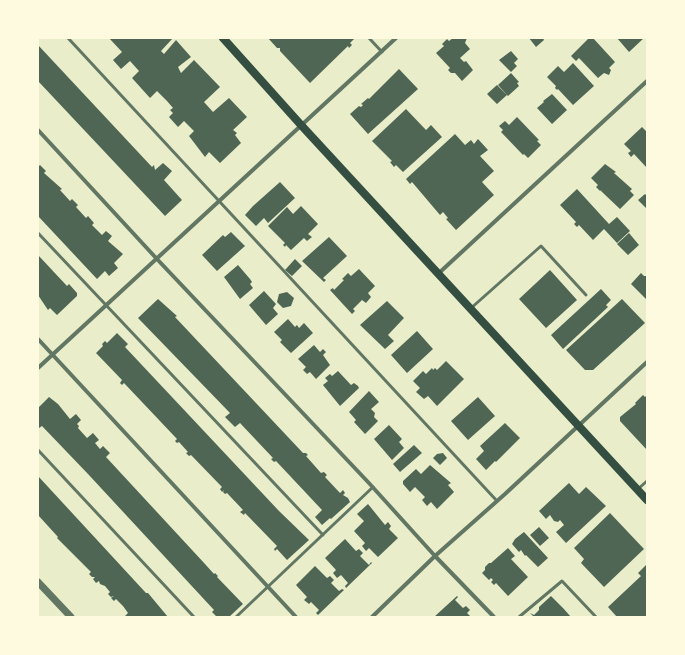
<!DOCTYPE html>
<html>
<head>
<meta charset="utf-8">
<style>
  body { margin:0 }
  #map { position:relative; width:685px; height:655px; overflow:hidden; background:#e9edc9; font-family:Bitter,serif }
  canvas { display:block }
  .frame { position:absolute; inset:0; border:39px solid #fefae0; pointer-events:none }
</style>
</head>
<body>
<div id="map">
<canvas width="685" height="655"></canvas>
<div class="frame"></div>
</div>
<script>
const ctx = document.querySelector('canvas').getContext('2d');
ctx.lineJoin = 'round';
function fillPath(path, color) { ctx.fillStyle = color; ctx.fill(path, 'evenodd'); }
const toPath = rows => new Path2D(rows.map(r => 'M' + r).join(''));
function strokePath(path, color, width, dash) { ctx.strokeStyle = color; ctx.lineWidth = width; ctx.lineCap = dash ? 'butt' : 'round'; ctx.setLineDash(dash || []); ctx.stroke(path); }
fillPath(toPath([
  [109,38,173,38,161,51,164,54,176,40,191,57,178,67,181,73,194,60,220,87,204,102,213,112,229,98,247,117,233,130,237,133,235,135,241,143,220,163,209,152,205,157,189,136,194,131,184,121,178,127,169,117,173,113,170,110,173,108,167,101,157,91,150,98,132,78,139,71,130,61,121,69,113,60,122,52],
  [268,38,355,38,350,43,352,45,349,48,348,46,310,83,280,51,280,48,277,48],
  [453,38,467,38,465,43,470,49,460,58,464,62,466,61,473,70,462,81,455,73,451,73,448,70,450,68,436,53,444,46,442,44,447,39,449,41],
  [529,38,543,38,544,40,536,47],
  [589,38,593,38,615,62,609,68,611,70,609,75,604,73,598,78,579,58,576,61,571,56],
  [617,38,644,38,629,52],
  [38,45,152,167,154,165,155,170,163,163,172,171,164,180,182,200,165,216,38,81],
  [511,51,518,59,514,63,517,66,511,72,499,60],
  [573,63,594,86,573,105,558,89,557,90,555,88,556,86,547,77,558,66,564,72],
  [399,69,418,89,368,134,350,114,359,106,361,107,363,105,361,104,368,98,369,99],
  [511,73,519,82,517,83,519,86,508,96,498,85],
  [497,85,507,95,497,104,487,94],
  [552,94,567,110,552,124,537,108,544,102,543,101],
  [406,109,426,130,431,125,442,137,403,172,396,165,394,167,390,162,392,161,372,141],
  [517,117,539,140,537,141,541,145,528,158,524,154,523,155,501,132,503,130,499,126,505,121,509,125],
  [642,127,647,132,647,168,634,154,631,157,628,153,631,151,624,144],
  [455,134,465,145,471,140,474,144,478,139,488,150,480,156,494,171,482,182,494,195,456,230,446,219,448,218,443,212,440,215,412,182,410,184,406,179],
  [605,164,616,172,614,173,632,189,630,191,634,195,620,209,601,191,602,190,600,191,596,187,598,185,591,178],
  [40,165,46,171,44,173,62,189,60,190,70,201,72,199,78,205,76,207,86,218,88,216,94,223,92,225,102,235,106,231,112,236,108,241,123,254,114,263,118,268,109,276,105,271,97,279,38,216,38,167],
  [280,182,295,198,268,223,264,218,256,226,245,215,253,206],
  [577,189,609,224,617,217,630,231,617,243,604,229,593,240,579,225,577,227,574,224,576,222,560,205],
  [645,194,647,196,647,209,638,200],
  [301,206,318,224,308,234,312,237,307,241,304,238,291,250,286,245,285,247,283,245,285,243,268,226,287,207,293,214],
  [231,232,245,246,217,271,202,255,223,235,225,237],
  [629,233,639,245,628,255,617,244],
  [329,237,347,256,323,278,326,280,324,282,302,261],
  [38,255,67,286,69,284,77,293,77,296,57,315,50,308,48,310,38,295],
  [295,259,302,266,292,276,285,270],
  [238,265,250,279,252,282,250,284,253,288,240,299,224,277],
  [359,269,375,286,368,293,371,297,366,303,362,300,353,309,355,311,352,314,330,290,333,288,334,290,344,280,342,279,348,273,351,276],
  [550,270,577,300,546,328,519,299],
  [641,273,644,276,647,276,647,300,631,284],
  [601,289,611,300,606,305,608,307,563,349,551,335],
  [264,291,276,304,273,308,278,314,266,325,249,305],
  [287,292,294,298,291,306,283,308,277,302,279,294],
  [158,299,177,316,175,317,303,453,306,453,308,455,306,456,321,473,324,472,327,475,325,477,340,493,343,490,345,493,343,495,348,498,350,502,331,519,330,518,322,525,315,517,322,510,276,461,274,462,271,459,273,458,240,423,235,427,225,417,230,413,138,318],
  [622,299,645,323,593,370,585,370,566,350],
  [387,301,404,318,388,335,394,341,385,349,360,325],
  [288,319,295,327,297,325,299,328,304,323,313,333,291,353,280,342,282,340,274,332],
  [417,331,433,349,407,373,391,355],
  [117,333,128,344,125,347,279,511,309,540,287,560,277,549,275,551,274,549,277,546,245,513,244,515,240,512,243,510,227,493,225,494,223,492,224,490,222,492,220,489,222,487,191,455,189,456,186,453,188,452,179,442,177,443,175,441,177,439,124,383,122,385,120,383,122,380,96,353,103,346,102,344,105,341,107,343],
  [314,345,320,352,323,349,326,352,323,355,330,365,316,379,310,372,307,374,303,370,306,367,298,359],
  [446,361,464,379,437,406,428,396,424,399,416,392,420,388,413,381,423,371,426,374,432,368,433,370,435,368,437,370],
  [338,371,351,385,354,383,358,386,359,388,340,406,323,385,328,381,325,378,330,374,332,376],
  [369,391,379,402,371,409,375,413,374,417,378,421,365,434,354,422,356,420,349,412],
  [643,395,645,397,647,395,647,450,620,421,620,417,636,404,635,403],
  [49,397,58,404,70,419,76,414,81,420,77,424,79,426,78,428,87,438,93,433,99,440,95,443,100,449,103,446,110,453,106,457,205,564,214,574,215,573,218,576,217,577,243,604,229,617,217,617,212,612,214,610,88,474,42,426,39,428,38,427,38,408],
  [478,397,495,416,468,440,451,421],
  [505,423,520,438,496,462,495,461,486,470,476,459,484,451,480,446],
  [389,425,402,439,399,442,404,448,392,460,374,439],
  [414,445,422,453,400,472,393,464],
  [443,453,447,458,440,465,433,458,437,454],
  [430,465,451,483,448,485,454,492,437,509,431,502,427,506,422,500,425,497,415,487,410,492,403,484,403,481,416,469,421,474],
  [38,476,146,593,148,593,168,617,125,616,128,613,123,606,116,599,114,601,111,598,114,596,111,597,108,594,110,592,105,586,100,584,99,581,96,583,93,579,95,577,92,577,89,574,91,572,57,538,58,537,38,515],
  [569,483,579,494,586,487,606,506,566,543,556,532,564,525,560,520,558,522,554,521,550,515,546,519,539,511],
  [368,504,385,525,388,522,391,526,389,529,398,538,378,557,369,548,366,551,362,546,365,543,354,531,364,521,357,514],
  [610,513,644,549,604,587,581,563,584,559,574,548],
  [539,527,549,538,540,546,530,535],
  [524,532,548,558,538,567,526,555,525,556,521,550,519,552,512,544,515,539],
  [345,539,356,551,359,549,363,553,360,556,369,565,371,562,372,563,346,588,345,586,348,583,341,575,337,578,333,573,336,570,325,558],
  [508,548,515,556,511,559,528,577,508,596,496,583,494,585,491,582,493,580,491,578,489,580,482,573,485,570,485,567,489,563,491,563],
  [647,564,647,616,617,617,608,607,641,576,638,573],
  [315,566,327,578,330,576,334,580,331,583,339,591,342,589,344,590,318,615,316,613,319,610,311,602,309,604,304,600,307,597,296,585],
  [457,596,458,597,455,600,463,608,466,606,470,610,467,613,471,617,434,617],
  [551,596,563,608,571,617,534,617,530,613,534,615,539,610,539,607]
]), '#4f6655');
strokePath(toPath([
  [68,38,497,501],
  [369,38,382,52],
  [38,233,323,535],
  [470,309,541,246,586,295],
  [38,450,194,617],
  [638,489,647,481],
  [236,617,373,487],
  [519,617,562,581,596,617]
]), '#617663', 3);
strokePath(toPath([
  [38,130,156,258,368,482,435,556,494,617],
  [439,273,647,81],
  [38,339,296,617],
  [38,368,396,38],
  [372,617,435,556,505,494,647,362]
]), '#617663', 4);
strokePath(toPath([
  [38,582,71,617]
]), '#617663', 7);
strokePath(toPath([
  [223,38,301,125,647,500]
]), '#344e41', 8);
</script>
</body>
</html>
